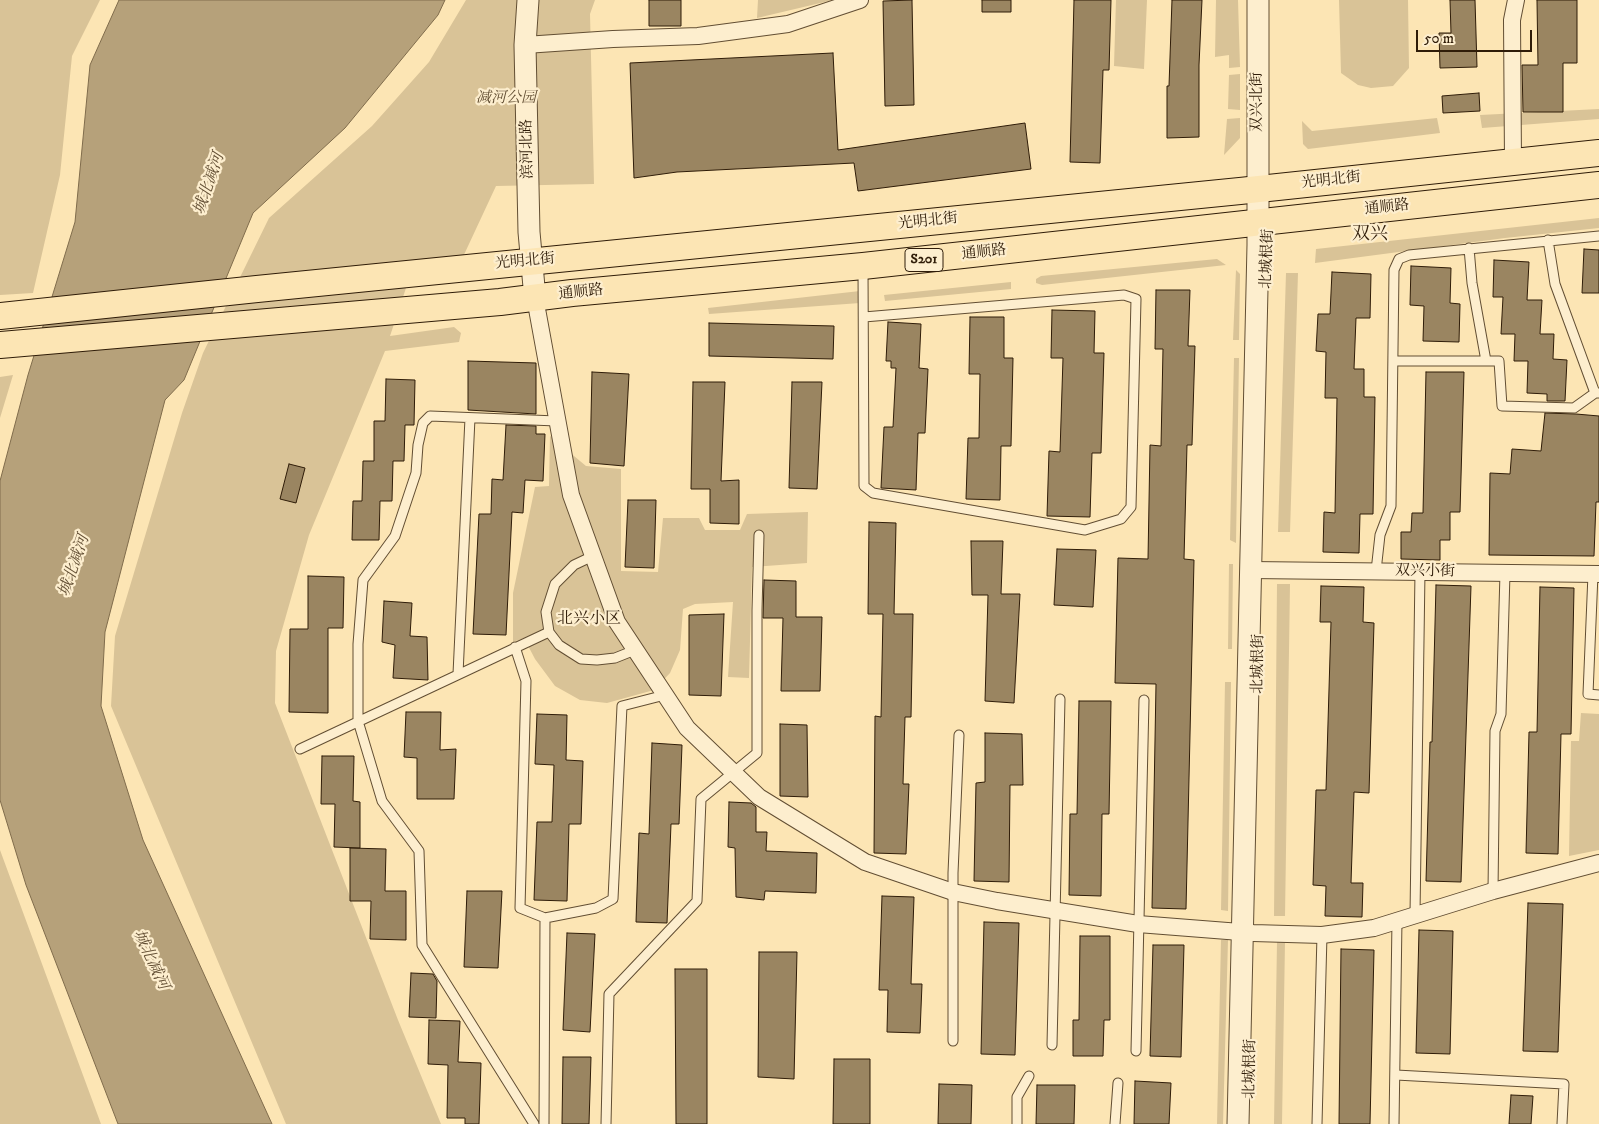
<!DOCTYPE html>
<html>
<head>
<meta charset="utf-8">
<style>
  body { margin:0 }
  #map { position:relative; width:1599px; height:1124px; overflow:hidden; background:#fce5b4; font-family:"IM FELL DW Pica",serif }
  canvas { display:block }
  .scale { position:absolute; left:1416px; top:30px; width:116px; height:22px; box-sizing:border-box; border:2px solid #2f1c08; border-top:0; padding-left:6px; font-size:15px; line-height:18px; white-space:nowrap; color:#2f1c08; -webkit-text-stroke:4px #fdeece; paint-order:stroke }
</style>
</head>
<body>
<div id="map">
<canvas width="1599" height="1124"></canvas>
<div class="scale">50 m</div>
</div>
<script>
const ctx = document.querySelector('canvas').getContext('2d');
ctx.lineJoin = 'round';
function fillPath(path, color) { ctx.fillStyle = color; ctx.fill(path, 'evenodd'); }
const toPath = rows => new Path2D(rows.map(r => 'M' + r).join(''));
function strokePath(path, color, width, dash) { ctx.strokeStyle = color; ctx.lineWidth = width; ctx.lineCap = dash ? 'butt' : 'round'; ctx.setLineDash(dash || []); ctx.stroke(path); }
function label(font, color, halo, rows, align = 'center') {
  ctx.font = font + ' "IM FELL DW Pica","Noto Serif SC",serif'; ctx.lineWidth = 4.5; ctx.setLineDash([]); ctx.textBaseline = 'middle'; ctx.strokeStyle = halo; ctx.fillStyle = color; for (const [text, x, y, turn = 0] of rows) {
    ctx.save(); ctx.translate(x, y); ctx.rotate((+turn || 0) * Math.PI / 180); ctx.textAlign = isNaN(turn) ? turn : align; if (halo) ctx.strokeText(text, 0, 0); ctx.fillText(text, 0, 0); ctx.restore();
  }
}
fillPath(toPath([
  [0,0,100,0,72,56,60,175,33,293,0,295],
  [466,0,595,0,590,14,594,184,496,186,462,259,414,264,390,336,454,327,461,333,459,342,385,351,309,535,276,651,275,703,398,1020,441,1124,286,1124,111,706,115,636,182,413,203,353,269,218,372,126,429,62],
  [758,0,833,0,757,18],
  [1116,0,1147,0,1144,69,1114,66],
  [1216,0,1238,0,1240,67,1229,68,1229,55,1215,57],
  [1339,0,1408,0,1409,68,1393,86,1371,88,1358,85,1341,73],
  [1240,74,1240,110,1228,109,1229,75],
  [1599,109,1599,119,1482,128,1480,115],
  [1240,118,1240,138,1224,155,1227,119],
  [1437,118,1440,133,1308,149,1303,144,1302,121,1312,131],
  [1599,218,1599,228,1505,238,1315,263,1316,249],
  [1217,259,1226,265,1042,285,1036,283,1036,279,1041,276],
  [1236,270,1240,274,1239,340,1233,340],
  [1286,273,1298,273,1290,532,1278,532],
  [1011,282,1011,289,885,301,884,295],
  [860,291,860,303,709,314,708,308],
  [1234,358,1239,358,1236,543,1230,540],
  [13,375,0,418,0,377],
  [550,436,586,466,621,469,621,571,658,572,663,518,699,518,705,530,740,530,747,514,808,512,807,563,752,567,749,678,728,677,733,602,695,604,683,609,680,650,670,673,654,690,607,703,580,700,555,686,535,659,524,638,513,642,513,593,535,487,549,486],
  [1229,564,1233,564,1232,649,1228,649],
  [1277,584,1290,584,1285,916,1274,916],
  [1225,682,1231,682,1228,911,1221,910],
  [1581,713,1599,714,1599,850,1569,856,1571,741,1579,741],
  [0,850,101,1124,0,1124],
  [1221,940,1228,940,1223,1124,1217,1124],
  [1277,942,1285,942,1282,1124,1274,1124]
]), '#d9c397');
const water = toPath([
  [119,0,445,0,438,15,345,128,253,213,184,380,165,400,105,632,101,706,143,840,272,1124,118,1124,26,885,0,800,0,481,28,375,75,222,90,65,119,0]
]);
fillPath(water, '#b6a17a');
strokePath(water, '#806c4c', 1);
const building = toPath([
  [649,0,681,0,681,26,649,26,649,0],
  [912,0,914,105,885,106,883,1,912,0],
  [982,0,1011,0,1011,12,982,12,982,0],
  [1074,0,1111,0,1109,70,1103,70,1100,163,1070,162,1074,0],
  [1172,0,1202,0,1199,65,1199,137,1167,138,1167,86,1169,86,1172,0],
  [1450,0,1475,0,1477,67,1440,68,1439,33,1451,33,1450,0],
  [1537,0,1577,0,1577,63,1563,63,1563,112,1523,112,1522,65,1538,65,1537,0],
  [833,53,838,150,1025,123,1031,169,858,191,854,163,677,172,634,178,630,63,833,53],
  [1479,93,1480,111,1443,113,1442,96,1479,93],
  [1584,249,1599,250,1599,293,1582,293,1584,249],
  [1494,260,1529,262,1527,300,1542,300,1540,334,1554,334,1553,359,1567,360,1565,401,1547,401,1547,394,1527,393,1528,361,1514,361,1515,334,1501,334,1503,297,1493,297,1494,260],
  [1411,266,1451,268,1450,303,1460,304,1459,342,1423,341,1424,306,1410,305,1411,266],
  [1332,272,1371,274,1370,318,1356,318,1354,369,1364,369,1364,397,1375,397,1373,514,1360,514,1359,553,1323,552,1324,512,1335,513,1337,398,1325,398,1326,352,1316,351,1318,314,1330,314,1332,272],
  [1156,290,1190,290,1188,346,1195,346,1192,445,1187,445,1184,559,1194,560,1186,909,1152,908,1156,684,1115,683,1118,558,1148,559,1150,445,1161,446,1163,349,1155,349,1156,290],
  [1052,310,1095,311,1094,353,1104,353,1101,453,1092,453,1090,517,1047,516,1049,451,1060,452,1063,358,1051,358,1052,310],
  [970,317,1004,317,1004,358,1013,358,1011,446,1001,446,1000,500,966,499,968,438,979,438,980,374,969,374,970,317],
  [888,322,921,324,919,368,928,369,925,433,918,433,916,490,881,488,884,427,893,427,896,368,891,368,891,361,886,361,888,322],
  [709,323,834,326,833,359,709,356,709,323],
  [468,361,536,363,536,414,468,410,468,361],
  [592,372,629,374,624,466,590,463,592,372],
  [1426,372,1464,372,1460,512,1450,512,1450,540,1440,540,1440,560,1401,559,1401,532,1411,532,1412,513,1423,513,1426,372],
  [386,379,415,380,414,425,405,425,404,461,393,461,392,501,380,501,379,540,352,540,353,501,362,501,363,461,374,461,374,421,385,421,386,379],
  [693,382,725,382,721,481,739,480,739,524,710,523,710,489,691,489,693,382],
  [792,382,822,382,817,489,789,488,792,382],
  [1545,413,1576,414,1599,416,1599,502,1596,502,1594,556,1489,555,1490,473,1510,474,1512,449,1541,451,1545,413],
  [506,425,536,426,536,434,545,434,543,481,525,480,523,513,512,512,506,635,473,634,479,514,491,514,492,479,503,480,506,425],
  [289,464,305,468,296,503,280,499,289,464],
  [628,500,656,500,654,568,625,567,628,500],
  [869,522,896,523,894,614,913,614,911,717,905,717,903,784,909,784,906,854,874,853,875,716,881,717,883,614,868,614,869,522],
  [971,541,1003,541,1001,594,1020,594,1014,703,985,701,988,595,972,595,971,541],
  [1057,549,1096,550,1093,607,1054,605,1057,549],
  [308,576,344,577,343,628,328,628,328,713,289,712,290,629,308,629,308,576],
  [764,580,796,581,796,617,822,617,820,691,781,691,783,618,763,618,764,580],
  [1436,585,1471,586,1461,882,1426,881,1430,742,1432,742,1436,585],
  [1321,586,1364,587,1363,622,1374,623,1369,793,1354,792,1351,883,1363,883,1362,917,1325,916,1326,886,1313,885,1316,790,1326,790,1331,622,1320,622,1321,586],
  [1540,587,1574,588,1571,734,1561,734,1558,854,1526,853,1529,732,1537,732,1540,587],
  [384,601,412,603,410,636,427,637,428,680,393,678,395,645,382,642,384,601],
  [724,614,721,696,689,695,689,615,724,614],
  [1079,701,1111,701,1109,814,1102,814,1101,896,1069,895,1070,814,1077,814,1079,701],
  [406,712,441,712,440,750,456,749,454,799,417,799,417,758,404,757,406,712],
  [537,714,567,715,566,760,583,761,581,824,569,824,567,901,534,900,537,822,552,822,554,765,535,764,537,714],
  [780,724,807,725,808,797,780,796,780,724],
  [985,733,1022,734,1023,785,1010,785,1009,882,974,881,976,783,985,782,985,733],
  [652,743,682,745,679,824,671,824,667,923,636,922,639,833,649,834,652,743],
  [322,756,354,756,353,801,360,802,360,848,334,847,335,804,321,804,322,756],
  [729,802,751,803,756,807,756,832,767,832,766,851,817,853,816,893,765,891,764,900,736,897,735,848,728,847,729,802],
  [350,848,386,849,385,891,406,891,406,940,370,939,371,901,350,901,350,848],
  [467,891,502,891,498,968,464,967,467,891],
  [882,896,914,897,911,984,922,984,920,1033,887,1032,888,990,879,990,882,896],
  [1528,903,1563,904,1558,1052,1523,1051,1528,903],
  [984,922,1019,923,1015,1055,981,1054,984,922],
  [1419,930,1453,931,1450,1054,1416,1053,1419,930],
  [567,933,595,934,590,1032,563,1030,567,933],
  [1080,936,1110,936,1110,1020,1104,1020,1103,1056,1073,1056,1073,1020,1079,1020,1080,936],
  [1153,945,1184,945,1181,1057,1150,1056,1153,945],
  [1341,949,1374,950,1370,1124,1339,1124,1341,949],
  [759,952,797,952,794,1079,758,1077,759,952],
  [675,969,707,969,707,1124,676,1124,675,969],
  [411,973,433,974,437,981,436,1018,409,1017,411,973],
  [429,1020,460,1021,458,1062,481,1063,479,1124,465,1124,465,1118,447,1118,448,1065,428,1064,429,1020],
  [563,1057,591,1057,589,1124,562,1124,563,1057],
  [834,1059,870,1059,870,1124,833,1124,834,1059],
  [1135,1081,1171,1083,1169,1124,1134,1124,1135,1081],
  [939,1084,972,1085,971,1124,938,1124,939,1084],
  [1037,1085,1075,1085,1074,1124,1036,1124,1037,1085],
  [1511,1095,1533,1096,1531,1124,1509,1124,1511,1095]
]);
fillPath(building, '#9a8561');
strokePath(building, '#2f1c08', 1);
const service = toPath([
  [1548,240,1555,284,1595,393,1599,393],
  [863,268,864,486,873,493,1085,530,1121,519,1131,507,1136,299,1124,295,864,317],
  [1393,361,1486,361,1472,283,1469,248],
  [1486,361,1499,361,1502,406,1574,408,1595,393],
  [1376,571,1380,535,1391,506,1394,270,1399,259,1409,255,1599,236],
  [1593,574,1588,694,1599,695],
  [549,632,546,612,555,584,574,565,593,556],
  [515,647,526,681,520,908,545,918,544,1124],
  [458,674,470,418],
  [300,749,549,632,559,645,581,659,597,660,615,658,635,650],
  [1493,891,1495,731,1501,714,1505,573],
  [1415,914,1420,572],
  [545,918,596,908,613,899,622,706,665,695],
  [953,1041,953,873,959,735],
  [1052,1045,1060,699],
  [1136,1051,1144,700],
  [1396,1075,1564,1084,1562,1124],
  [534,1124,422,945,419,851,382,801,358,721,358,644,363,580,395,536,416,473,418,445,423,423,430,416,557,421],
  [606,1124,609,994,697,901,701,799,757,753,757,610,759,535],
  [1017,1124,1017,1097,1029,1076],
  [1115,1124,1118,1083],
  [1317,1124,1322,935],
  [1394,1124,1397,920]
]);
const minor = toPath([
  [525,45,613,39,698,36,788,24,860,0],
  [1513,162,1512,20,1516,0],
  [535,298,571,495,617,622,687,728,759,797,865,862,953,892,997,901,1138,924,1253,933,1322,935,1374,928,1493,891,1599,863],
  [1251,570,1599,574]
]);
const tertiary = toPath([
  [528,0,525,45,529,232,535,298],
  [1238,1124,1258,245,1258,0]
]);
const primary = toPath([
  [0,316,257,289,1240,191,1599,153],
  [0,345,500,302,572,293,863,266,1599,185]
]);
strokePath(service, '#624e33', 11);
strokePath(minor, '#624e33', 18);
strokePath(tertiary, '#624e33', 23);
strokePath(primary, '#2f1c08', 28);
strokePath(service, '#fdeece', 9);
strokePath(minor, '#fdeece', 16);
strokePath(tertiary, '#fdeece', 21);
strokePath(primary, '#fce5b4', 26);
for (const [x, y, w] of [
  [924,260,38]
]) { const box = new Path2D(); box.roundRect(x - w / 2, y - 11.5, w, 23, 4); ctx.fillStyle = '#fdeece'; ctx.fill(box); strokePath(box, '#2f1c08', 1); }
label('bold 14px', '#2f1c08', null, [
  ["S201",924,260]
]);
label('italic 15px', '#624e33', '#fdeece', [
  ["减河公园",506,99]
]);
label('15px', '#2f1c08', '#fdeece', [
  ["双兴北街",1258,102,-90],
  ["滨河北路",528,149,-91],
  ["光明北街",1331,181,-6],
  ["通顺路",1387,208,-6],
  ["光明北街",928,222,-6],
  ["通顺路",984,253,-6],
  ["北城根街",1268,259,-88],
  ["光明北街",525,262,-5],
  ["通顺路",581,293,-6],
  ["双兴小街",1425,572,1],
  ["北城根街",1259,664,-89],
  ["北城根街",1251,1069,-89]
]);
label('italic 16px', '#655136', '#fdeece', [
  ["城北减河",210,184,-71],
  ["城北减河",75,566,-71],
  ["城北减河",150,960,65]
]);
label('16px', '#2f1c08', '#fdeece', [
  ["北兴小区",589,620]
]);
label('18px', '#2f1c08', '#fdeece', [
  ["双兴",1370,235]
]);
</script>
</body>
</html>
